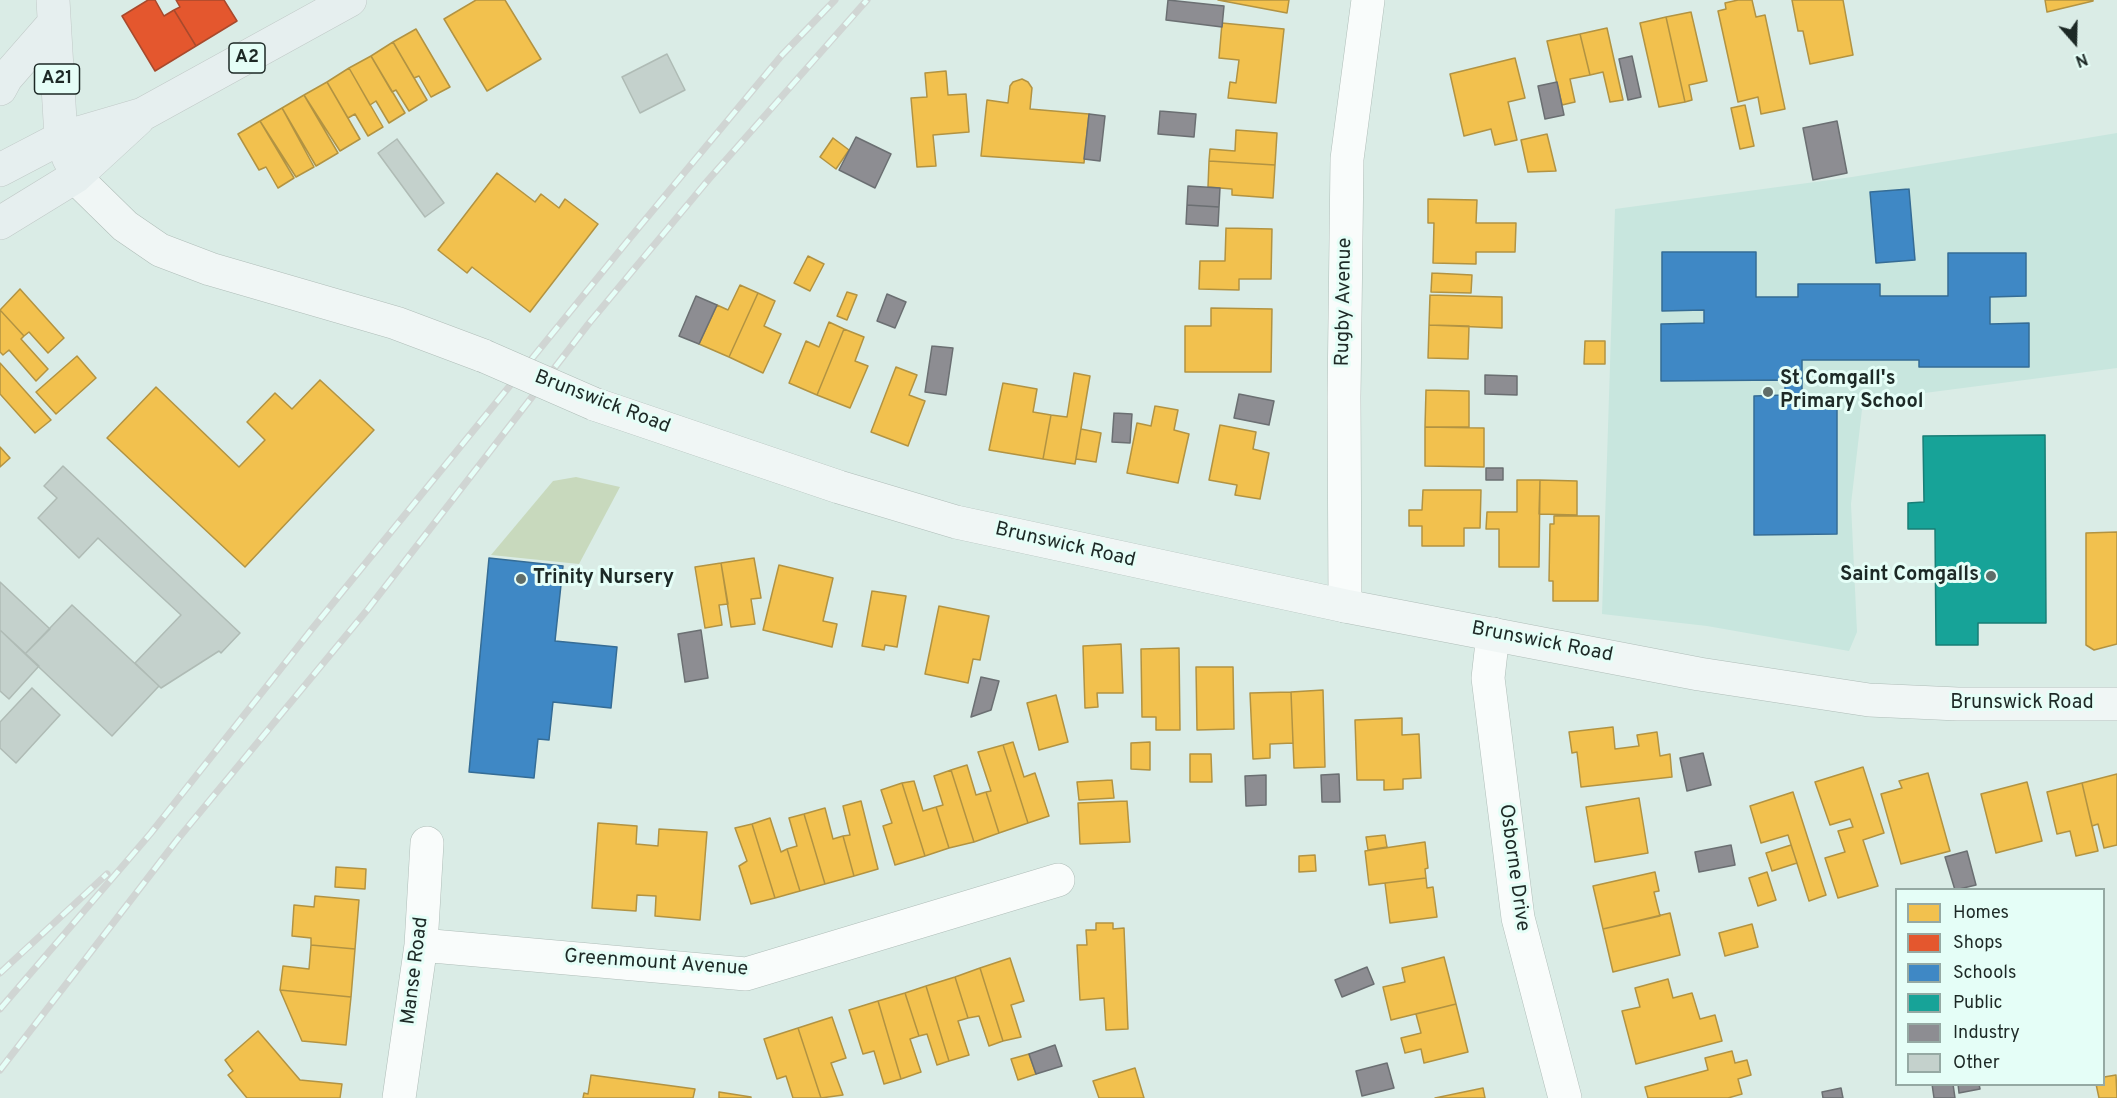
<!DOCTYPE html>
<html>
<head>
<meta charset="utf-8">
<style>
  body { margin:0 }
  #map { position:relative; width:2117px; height:1098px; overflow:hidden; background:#daece6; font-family:Overpass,sans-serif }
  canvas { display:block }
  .legend { position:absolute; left:1895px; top:888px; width:210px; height:198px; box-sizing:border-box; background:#e5fef7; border:2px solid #95a9a3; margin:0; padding:8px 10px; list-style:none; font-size:18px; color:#1d2926 }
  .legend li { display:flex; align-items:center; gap:12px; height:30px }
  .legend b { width:30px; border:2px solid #95a9a3 }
  .north { position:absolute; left:2045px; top:12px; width:60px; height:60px; -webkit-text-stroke:4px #e5fef7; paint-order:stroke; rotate:160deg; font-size:16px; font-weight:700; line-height:24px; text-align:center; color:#1d2926 }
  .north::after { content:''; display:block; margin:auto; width:21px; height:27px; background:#1d2926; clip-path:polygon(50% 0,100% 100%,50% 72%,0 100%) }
</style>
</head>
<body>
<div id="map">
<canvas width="2117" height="1098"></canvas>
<ul class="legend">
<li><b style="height:16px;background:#f2c14e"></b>Homes</li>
<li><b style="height:16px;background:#e4572e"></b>Shops</li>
<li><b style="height:16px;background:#3f88c5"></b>Schools</li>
<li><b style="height:16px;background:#17a398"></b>Public</li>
<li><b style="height:16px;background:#8d8d92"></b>Industry</li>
<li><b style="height:16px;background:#c4d1cc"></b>Other</li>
</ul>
<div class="north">N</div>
</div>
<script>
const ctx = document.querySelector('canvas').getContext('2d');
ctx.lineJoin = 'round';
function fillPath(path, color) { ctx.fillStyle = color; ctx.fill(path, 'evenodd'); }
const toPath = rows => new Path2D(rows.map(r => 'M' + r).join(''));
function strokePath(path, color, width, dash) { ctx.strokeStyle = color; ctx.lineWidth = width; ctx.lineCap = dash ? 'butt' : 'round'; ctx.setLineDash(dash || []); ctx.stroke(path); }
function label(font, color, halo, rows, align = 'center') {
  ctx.font = font + ' Overpass,sans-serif'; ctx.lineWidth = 6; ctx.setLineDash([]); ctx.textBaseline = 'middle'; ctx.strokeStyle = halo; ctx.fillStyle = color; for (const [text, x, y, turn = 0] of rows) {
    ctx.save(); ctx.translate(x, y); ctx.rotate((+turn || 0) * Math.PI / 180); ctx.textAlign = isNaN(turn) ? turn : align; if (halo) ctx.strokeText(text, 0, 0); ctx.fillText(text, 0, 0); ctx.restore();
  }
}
fillPath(toPath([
  [2117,133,2117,368,1863,401,1851,504,1857,632,1849,651,1707,626,1602,614,1615,209,1852,177]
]), '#c8e6de');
fillPath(toPath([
  [576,477,620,487,579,564,491,555,553,481]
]), '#c8d9bd');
const homes = toPath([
  [476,0,505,0,541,59,487,91,444,19,476,0],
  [1218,0,1289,0,1287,13,1218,0],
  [1738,0,1752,0,1756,17,1765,15,1785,109,1761,114,1758,97,1738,102,1718,11,1726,9,1725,3,1738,0],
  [1792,0,1843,0,1853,55,1810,64,1803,31,1798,31,1792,0],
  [2045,0,2093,0,2093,1,2047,12,2045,0],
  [1691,12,1707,81,1689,85,1692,100,1685,102,1666,17,1691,12],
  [1666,17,1685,102,1659,107,1640,23,1666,17],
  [1222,23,1284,29,1276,103,1228,98,1230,82,1236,83,1239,60,1219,58,1222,23],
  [1607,28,1623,100,1610,102,1603,72,1590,75,1580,34,1607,28],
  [416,29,450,87,431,97,419,76,414,78,393,42,416,29],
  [1580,34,1590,75,1570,79,1575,102,1562,105,1547,41,1580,34],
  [393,42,427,100,409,111,396,90,392,92,371,56,393,42],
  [371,56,405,113,389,123,376,101,370,105,349,68,371,56],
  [1515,58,1525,98,1508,102,1517,140,1495,145,1491,129,1464,136,1450,74,1515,58],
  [349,68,383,127,368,136,355,114,348,118,327,82,349,68],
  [946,71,948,95,966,94,969,132,933,135,936,166,917,167,911,98,927,97,925,73,946,71],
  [1022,79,1028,82,1032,88,1030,109,1089,114,1084,163,981,156,987,100,1008,103,1010,86,1013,82,1022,79],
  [327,82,360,139,340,151,304,95,327,82],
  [304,95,338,153,316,166,282,108,304,95],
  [1745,105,1754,146,1740,149,1731,108,1745,105],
  [282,108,314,167,296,177,260,121,282,108],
  [260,121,294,178,278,188,266,167,259,170,238,134,260,121],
  [1236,130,1277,133,1275,165,1209,161,1210,149,1235,151,1236,130],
  [1547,134,1556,171,1528,172,1521,140,1547,134],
  [833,138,849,150,836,169,820,157,833,138],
  [1209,161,1275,165,1273,198,1232,195,1232,189,1208,187,1209,161],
  [497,173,535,202,541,194,559,208,565,199,598,224,530,312,472,267,467,273,438,250,497,173],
  [1428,199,1477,200,1476,223,1516,223,1515,252,1476,252,1476,264,1433,263,1434,223,1428,223,1428,199],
  [1226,228,1272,229,1271,279,1239,279,1239,290,1199,289,1200,261,1225,261,1226,228],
  [808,256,824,264,810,291,794,283,808,256],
  [1432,273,1472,275,1471,293,1431,292,1432,273],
  [740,285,758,293,729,357,699,344,717,305,728,310,740,285],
  [20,289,64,338,48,353,29,332,24,336,0,310,20,289],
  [847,292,857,295,847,320,837,316,847,292],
  [758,293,775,301,764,326,781,334,763,373,729,357,758,293],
  [1430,295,1502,297,1502,328,1429,325,1430,295],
  [1211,308,1272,309,1271,372,1185,372,1185,326,1211,326,1211,308],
  [0,310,24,336,21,339,48,369,36,381,9,350,3,355,0,352,0,310],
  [829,322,844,329,817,395,789,383,806,341,819,347,829,322],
  [1429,325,1469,326,1468,359,1428,358,1429,325],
  [844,329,864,337,855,361,868,366,850,408,817,395,844,329],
  [1585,341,1605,341,1605,364,1584,364,1585,341],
  [77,356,96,378,56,414,36,392,77,356],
  [0,363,51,420,35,433,0,394,0,363],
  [896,367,917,375,909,395,925,401,908,446,871,432,896,367],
  [1074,373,1090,376,1075,464,1043,459,1051,415,1067,417,1074,373],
  [320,380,374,430,245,567,107,438,156,387,239,467,265,440,247,422,275,393,292,409,320,380],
  [1003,383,1037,389,1033,412,1051,415,1043,459,989,450,1003,383],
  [1426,390,1469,391,1469,427,1425,427,1426,390],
  [1155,406,1178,410,1174,430,1189,434,1178,483,1127,473,1137,423,1151,426,1155,406],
  [1220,425,1256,432,1253,449,1269,453,1260,499,1235,495,1237,485,1209,480,1220,425],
  [1425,427,1484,428,1484,467,1425,466,1425,427],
  [1081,429,1101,433,1096,462,1076,459,1081,429],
  [0,447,10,458,0,467,0,447],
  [1517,480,1540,480,1539,567,1499,567,1499,529,1486,529,1487,512,1517,512,1517,480],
  [1540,480,1577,481,1577,515,1539,514,1540,480],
  [1423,490,1481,490,1480,528,1464,528,1464,546,1422,546,1422,526,1409,526,1409,510,1422,510,1423,490],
  [1554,516,1599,516,1598,601,1553,601,1553,581,1549,581,1550,524,1554,524,1554,516],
  [2117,532,2117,644,2094,650,2086,645,2086,533,2117,532],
  [754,558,761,598,751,599,755,624,731,627,721,563,754,558],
  [721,563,728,604,719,605,722,625,705,628,695,567,721,563],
  [779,565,833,578,823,621,837,624,832,647,763,630,779,565],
  [872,591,906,596,897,647,885,645,884,650,862,646,872,591],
  [939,606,989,616,980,660,973,659,968,683,925,674,939,606],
  [1121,644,1123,693,1097,693,1098,707,1085,708,1083,646,1121,644],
  [1179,648,1180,730,1156,730,1156,717,1142,717,1141,649,1179,648],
  [1196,667,1233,667,1234,729,1197,730,1196,667],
  [1323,690,1325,767,1294,768,1291,692,1323,690],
  [1291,692,1293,743,1270,744,1270,758,1253,759,1250,693,1291,692],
  [1056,695,1068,742,1039,750,1027,703,1056,695],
  [1402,718,1402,735,1419,734,1421,778,1403,779,1403,789,1384,790,1384,780,1357,780,1355,720,1402,718],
  [1613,727,1615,749,1639,746,1637,735,1657,732,1660,756,1670,754,1672,777,1581,787,1577,752,1572,753,1569,732,1613,727],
  [1013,742,1024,777,1035,773,1049,816,1028,823,1003,745,1013,742],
  [1150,742,1150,770,1131,769,1131,743,1150,742],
  [1003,745,1028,823,999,833,986,792,991,791,978,752,1003,745],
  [1190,754,1211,754,1212,782,1190,782,1190,754],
  [967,765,976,795,986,792,999,833,974,842,951,770,967,765],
  [1863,767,1884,833,1863,840,1878,886,1838,898,1825,858,1845,852,1838,831,1853,827,1850,819,1830,825,1815,782,1863,767],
  [951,770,974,842,949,848,936,807,943,805,934,776,951,770],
  [1928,773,1950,851,1901,864,1881,794,1902,788,1899,781,1928,773],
  [2117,774,2117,845,2104,848,2098,824,2092,826,2082,783,2117,774],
  [1112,780,1114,798,1079,800,1077,782,1112,780],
  [914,781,923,811,936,807,949,848,925,856,902,783,914,781],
  [2027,782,2042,841,1996,853,1981,794,2027,782],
  [902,783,925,856,895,865,883,826,892,823,881,790,902,783],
  [2082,783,2098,851,2076,856,2070,831,2057,834,2047,792,2082,783],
  [1793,792,1826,895,1809,901,1788,835,1761,843,1750,806,1793,792],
  [1639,798,1648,853,1595,862,1586,807,1639,798],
  [861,801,878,869,854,876,843,836,850,835,843,806,861,801],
  [1127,801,1130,842,1080,844,1078,803,1127,801],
  [825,808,833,839,843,836,854,876,825,884,804,814,825,808],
  [804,814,825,884,800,891,787,849,797,846,789,818,804,814],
  [770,818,781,852,787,849,800,891,775,898,752,824,770,818],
  [598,823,637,826,636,844,658,846,659,829,707,832,700,920,655,916,656,896,637,895,636,911,592,908,598,823],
  [752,824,775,898,751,904,739,866,747,861,735,828,752,824],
  [1385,835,1387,847,1368,850,1366,837,1385,835],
  [1425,842,1428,868,1425,869,1426,878,1369,885,1365,851,1425,842],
  [1791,845,1797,863,1772,871,1766,853,1791,845],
  [1315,855,1316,871,1299,872,1299,856,1315,855],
  [336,867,366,869,365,889,335,887,336,867],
  [1655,872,1659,891,1654,892,1660,916,1603,929,1593,886,1655,872],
  [1767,872,1776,900,1758,906,1749,878,1767,872],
  [1426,878,1427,888,1433,887,1437,917,1390,923,1385,883,1426,878],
  [315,896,359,900,355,949,311,945,311,938,292,936,294,905,314,907,315,896],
  [1670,913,1680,955,1613,972,1603,929,1670,913],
  [1096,923,1113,923,1113,929,1124,928,1128,1029,1106,1030,1104,998,1080,1000,1077,945,1087,945,1086,930,1096,930,1096,923],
  [1752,924,1758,947,1725,956,1719,933,1752,924],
  [311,945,355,949,351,997,280,990,283,966,309,969,311,945],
  [1444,957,1456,1004,1391,1020,1383,987,1405,982,1402,968,1444,957],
  [1010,958,1024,1001,1011,1005,1021,1037,1003,1041,980,968,1010,958],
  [980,968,1003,1041,989,1046,979,1016,968,1018,955,977,980,968],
  [955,977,968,1018,958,1021,969,1055,949,1061,926,986,955,977],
  [1668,979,1673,998,1692,993,1700,1019,1715,1015,1722,1041,1636,1064,1622,1011,1640,1007,1635,988,1668,979],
  [926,986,949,1061,937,1065,927,1034,919,1036,905,993,926,986],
  [280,990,351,997,346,1045,302,1041,280,990],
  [905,993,919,1036,910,1039,921,1072,901,1079,878,1001,905,993],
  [878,1001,901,1079,884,1084,874,1051,863,1054,849,1010,878,1001],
  [1456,1004,1468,1052,1424,1063,1421,1049,1405,1053,1401,1038,1421,1033,1416,1014,1456,1004],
  [832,1017,846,1058,831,1063,843,1095,821,1098,798,1028,832,1017],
  [798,1028,821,1098,793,1098,786,1076,777,1079,764,1039,798,1028],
  [258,1031,300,1080,342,1084,340,1098,247,1098,228,1075,233,1071,225,1060,258,1031],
  [1732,1051,1735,1063,1747,1060,1751,1075,1738,1079,1742,1094,1728,1098,1648,1098,1645,1087,1708,1070,1705,1058,1732,1051],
  [1029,1054,1036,1074,1018,1080,1011,1059,1029,1054],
  [1135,1068,1144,1098,1099,1098,1093,1081,1135,1068],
  [591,1075,695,1089,693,1098,583,1098,584,1093,588,1094,591,1075],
  [2116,1075,2117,1098,2099,1098,2096,1084,2104,1084,2104,1077,2116,1075],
  [1483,1088,1485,1098,1435,1098,1483,1088],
  [719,1092,751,1097,751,1098,719,1098,719,1092]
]);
fillPath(homes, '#f2c14e');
strokePath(homes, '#b29342', 1.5);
const shops = toPath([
  [148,0,155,0,164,16,174,10,196,46,155,71,122,16,148,0],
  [176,0,224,0,237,21,196,46,174,10,180,7,176,0]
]);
fillPath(shops, '#e4572e');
strokePath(shops, '#a8492c', 1.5);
const schools = toPath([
  [1909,189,1915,260,1876,263,1870,192,1909,189],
  [1662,252,1756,252,1756,297,1798,297,1798,284,1880,284,1880,296,1948,296,1948,253,2026,253,2026,296,1990,297,1990,324,2029,323,2029,367,1919,367,1919,360,1802,360,1802,398,1837,398,1837,534,1754,535,1754,396,1785,395,1785,380,1661,381,1661,324,1704,323,1704,310,1662,311,1662,252],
  [489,558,563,566,555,641,617,647,611,708,553,702,549,740,538,739,534,778,469,772,489,558]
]);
fillPath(schools, '#3f88c5');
strokePath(schools, '#356c95', 1.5);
const public = toPath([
  [2045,435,2046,623,1978,623,1978,645,1936,645,1935,529,1908,529,1908,503,1924,502,1923,436,2045,435]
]);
fillPath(public, '#17a398');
strokePath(public, '#197e76', 1.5);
const industry = toPath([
  [1168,0,1224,6,1222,27,1166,20,1168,0],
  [1632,56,1641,97,1628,100,1619,59,1632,56],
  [1557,82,1564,115,1545,119,1538,86,1557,82],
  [1160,111,1196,114,1194,137,1158,134,1160,111],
  [1089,114,1105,116,1100,161,1084,159,1089,114],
  [1837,121,1847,173,1813,180,1803,128,1837,121],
  [856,137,891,154,875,188,839,170,856,137],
  [1188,186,1220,188,1219,207,1187,205,1188,186],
  [1187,205,1219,207,1218,226,1186,224,1187,205],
  [887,294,906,302,895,328,877,321,887,294],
  [696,296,717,305,699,344,679,336,696,296],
  [932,346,953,348,946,395,925,392,932,346],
  [1485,375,1517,376,1517,395,1485,394,1485,375],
  [1239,394,1274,401,1269,425,1234,418,1239,394],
  [1114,413,1132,414,1130,443,1112,442,1114,413],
  [1486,468,1503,468,1503,480,1486,480,1486,468],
  [701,630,708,678,685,682,678,634,701,630],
  [981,677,999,681,991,710,971,717,981,677],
  [1703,753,1711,785,1687,791,1680,758,1703,753],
  [1339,774,1340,802,1322,802,1321,775,1339,774],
  [1266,775,1266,805,1246,806,1245,776,1266,775],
  [1731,845,1735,865,1699,872,1695,852,1731,845],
  [1967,851,1976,885,1955,890,1945,857,1967,851],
  [1367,967,1374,984,1342,997,1335,980,1367,967],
  [1055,1045,1062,1066,1036,1074,1029,1054,1055,1045],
  [1387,1063,1394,1088,1362,1096,1356,1071,1387,1063],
  [1932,1084,1953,1084,1955,1098,1934,1098,1932,1084],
  [1958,1084,1979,1084,1980,1089,1959,1093,1958,1084],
  [1841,1088,1843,1098,1823,1098,1822,1092,1841,1088]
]);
fillPath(industry, '#8d8d92');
strokePath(industry, '#6b6f72', 1.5);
const building = toPath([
  [667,54,685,90,640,113,622,77,667,54],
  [397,139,444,203,425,217,378,153,397,139],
  [63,466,240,633,221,653,219,651,161,688,135,663,181,615,98,538,79,558,38,518,57,498,44,486,63,466],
  [0,582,50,629,25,654,0,630,0,582],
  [72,605,159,686,112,736,25,654,72,605],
  [0,630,39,666,9,699,0,691,0,630],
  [32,688,60,715,16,763,0,748,0,722,32,688]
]);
fillPath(building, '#c4d1cc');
strokePath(building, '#afbbb5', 1.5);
const minor = toPath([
  [1345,606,1344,397,1347,159,1368,0],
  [1493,634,1488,678,1518,918,1565,1098],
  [421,945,746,974,1058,880],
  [399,1098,421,945,427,843]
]);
const secondary = toPath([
  [75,177,125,226,160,250,210,269,396,323,484,356],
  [594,404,839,487,956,522,1345,606,1699,674,1869,700,1958,704,2117,704]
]);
const primary = toPath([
  [53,0,61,138,69,159],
  [0,89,6,78,54,23],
  [0,170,61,138,143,114,350,0],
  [0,223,75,177,138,119]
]);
strokePath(minor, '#afbdb8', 34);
strokePath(secondary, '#afbdb8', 34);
strokePath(primary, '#c0c9c7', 34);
strokePath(minor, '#f9fcfb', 33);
strokePath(secondary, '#f0f6f5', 33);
strokePath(primary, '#e6efef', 33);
const rail = toPath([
  [0,973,107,874],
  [0,1009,151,833,312,629,630,238,782,55,835,0],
  [0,1070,177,840,368,609,590,322,709,179,867,0]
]);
strokePath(rail, '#d0d5d3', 7);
strokePath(rail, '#e5fef7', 4.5, [14]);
const secondaryBridge = toPath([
  [484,356,594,404]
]);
strokePath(secondaryBridge, '#afbdb8', 34, []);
strokePath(secondaryBridge, '#f0f6f5', 33);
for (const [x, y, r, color] of [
  [1768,392,6,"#5f6d69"],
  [1991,576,6,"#5f6d69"],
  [521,579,6,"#5f6d69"]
]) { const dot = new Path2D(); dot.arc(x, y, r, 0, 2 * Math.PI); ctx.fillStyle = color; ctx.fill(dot); strokePath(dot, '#e5fef7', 2); }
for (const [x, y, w] of [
  [247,58,36],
  [57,79,45]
]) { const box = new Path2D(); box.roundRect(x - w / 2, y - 15, w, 30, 4.5); ctx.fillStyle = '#e5fef7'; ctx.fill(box); strokePath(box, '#1d2926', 1.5); }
label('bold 18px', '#1d2926', null, [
  ["A2",247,58],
  ["A21",57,79]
]);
label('20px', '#1d2926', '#e5fef7', [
  ["Rugby Avenue",1345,302,-89],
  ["Brunswick Road",602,403,21],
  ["Brunswick Road",1065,546,13],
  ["Brunswick Road",1542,643,11],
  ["Brunswick Road",2022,704],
  ["Osborne Drive",1513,868,82],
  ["Greenmount Avenue",656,964,4],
  ["Manse Road",416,971,-83]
]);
label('bold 20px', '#1d2926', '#e5fef7', [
  ["St Comgall's",1780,380],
  ["Primary School",1780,403],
  ["Saint Comgalls",1979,576,"right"],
  ["Trinity Nursery",533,579]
], 'left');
</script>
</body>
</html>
